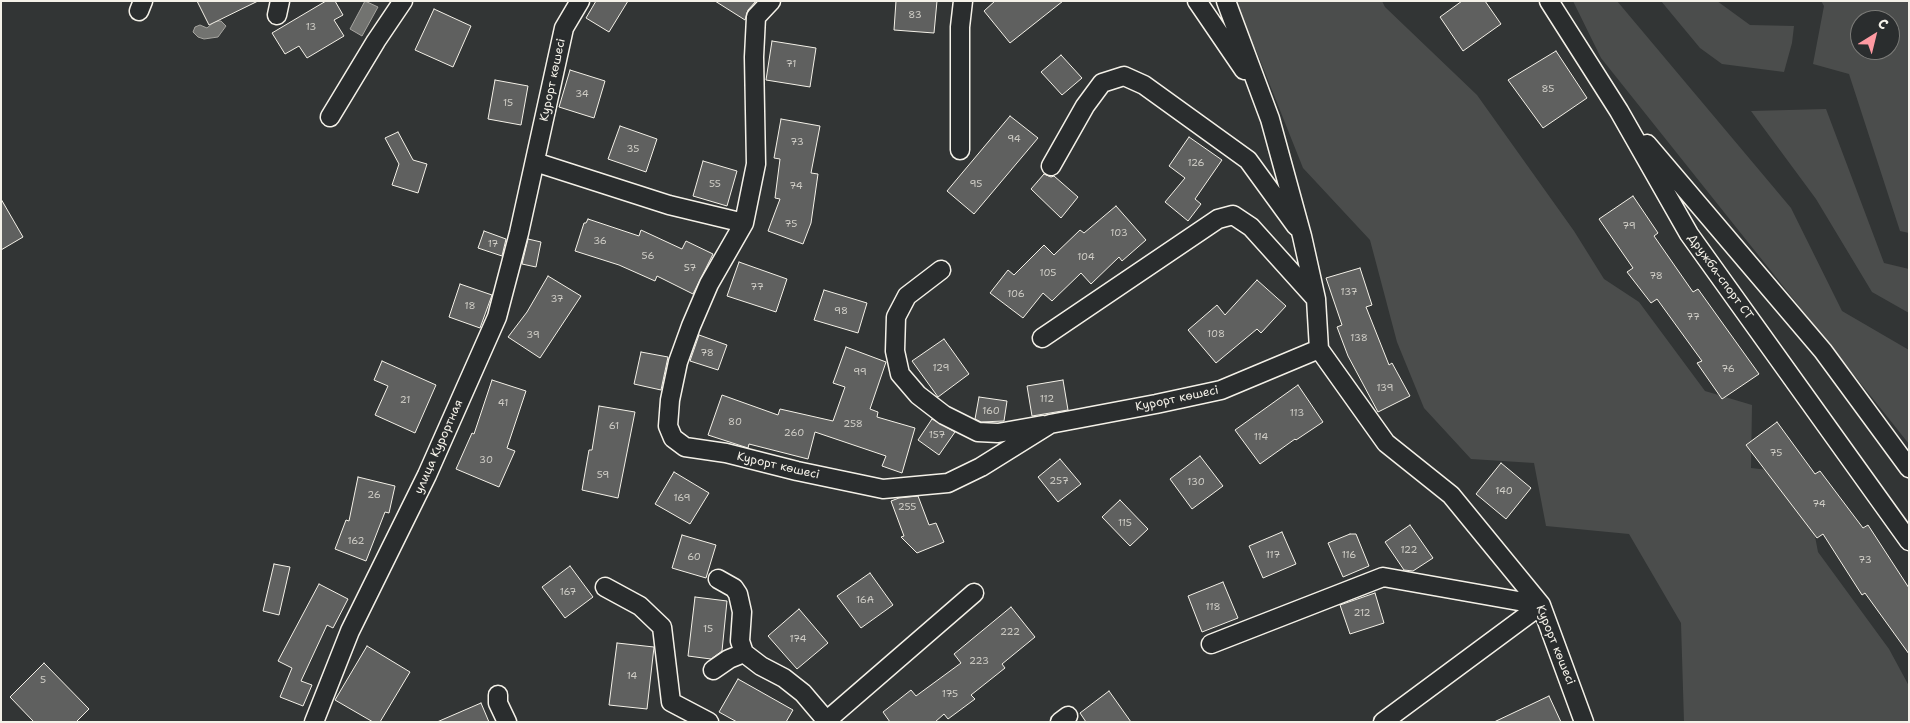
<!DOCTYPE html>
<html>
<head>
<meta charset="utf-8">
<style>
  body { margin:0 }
  #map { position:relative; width:1910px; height:723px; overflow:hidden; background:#323535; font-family:"Shantell Sans",sans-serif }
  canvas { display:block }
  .frame { position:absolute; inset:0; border:2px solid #f4f1e8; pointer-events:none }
  .north { position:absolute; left:1850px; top:10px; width:50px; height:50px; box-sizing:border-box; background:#2a2d2e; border:1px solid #7b7b78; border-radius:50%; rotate:36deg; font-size:14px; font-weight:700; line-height:20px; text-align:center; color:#f4f1e8 }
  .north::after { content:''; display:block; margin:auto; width:18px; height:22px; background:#ff9aa2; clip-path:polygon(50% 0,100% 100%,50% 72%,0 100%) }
</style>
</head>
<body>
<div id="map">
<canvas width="1910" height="723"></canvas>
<div class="frame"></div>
<div class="north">С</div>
</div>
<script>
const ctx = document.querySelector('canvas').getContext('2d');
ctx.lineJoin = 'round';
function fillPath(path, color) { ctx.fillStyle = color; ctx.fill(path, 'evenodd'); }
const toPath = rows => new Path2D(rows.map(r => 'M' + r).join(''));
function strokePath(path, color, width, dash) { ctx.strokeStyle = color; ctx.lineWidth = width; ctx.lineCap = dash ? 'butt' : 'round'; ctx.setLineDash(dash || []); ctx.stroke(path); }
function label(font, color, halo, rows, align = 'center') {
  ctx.font = font + ' "Shantell Sans",sans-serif'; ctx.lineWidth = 4; ctx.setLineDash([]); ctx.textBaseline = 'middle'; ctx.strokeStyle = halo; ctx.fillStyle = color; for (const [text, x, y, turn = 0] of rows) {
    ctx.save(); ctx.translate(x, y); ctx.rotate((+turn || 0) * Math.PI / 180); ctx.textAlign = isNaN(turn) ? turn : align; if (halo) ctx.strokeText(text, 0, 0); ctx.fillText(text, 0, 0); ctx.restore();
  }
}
fillPath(toPath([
  [1215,1,1382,1,1385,7,1477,95,1574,231,1604,279,1639,302,1705,391,1752,405,1751,468,1803,474,1818,552,1889,649,1909,686,1909,722,1684,722,1681,623,1629,534,1546,526,1534,463,1471,459,1424,408,1397,342,1370,240,1303,168,1256,50],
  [1573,1,1617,1,1791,208,1842,311,1909,350,1909,444,1601,58],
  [1661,1,1717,1,1750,25,1794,26,1792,43,1784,72,1722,64,1700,48],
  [1821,1,1909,1,1909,233,1900,231,1849,74,1813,64,1824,6],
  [1860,20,1890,20,1890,50,1860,50],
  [1826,109,1884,263,1909,269,1909,313,1872,292,1816,199,1751,111]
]), '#4b4d4c');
const water = toPath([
  [365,1,378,7,362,36,350,29,365,1],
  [215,21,221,21,226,26,218,37,204,39,198,37,193,32,195,27,200,25,207,28,215,21]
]);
fillPath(water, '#727370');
strokePath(water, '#a6a5a0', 1);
const building = toPath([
  [197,1,258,1,209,25,197,1],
  [326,1,335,1,343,15,334,20,344,36,307,58,299,46,285,54,272,33,326,1],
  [596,1,628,1,609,32,586,18,596,1],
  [715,1,756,1,748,10,745,20,715,1],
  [896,1,937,1,934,33,894,30,896,1],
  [995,1,1063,1,1010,43,984,11,995,1],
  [1462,1,1485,1,1501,24,1463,51,1440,17,1462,1],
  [434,9,471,26,453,67,415,50,434,9],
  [772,41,816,48,810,87,766,80,772,41],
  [1556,51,1587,98,1543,128,1508,80,1556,51],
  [1061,55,1082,78,1062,95,1041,72,1061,55],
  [570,70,605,81,594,118,559,107,570,70],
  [495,80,528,86,521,125,488,119,495,80],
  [1010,116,1038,138,974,214,947,191,1010,116],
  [781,119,820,126,811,173,818,174,811,223,803,244,768,231,780,199,775,198,780,159,774,158,781,119],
  [620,126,657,139,646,172,608,159,620,126],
  [398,132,413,160,427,164,418,193,392,185,399,164,385,138,398,132],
  [1189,137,1222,160,1195,199,1201,204,1188,221,1165,202,1185,178,1169,166,1189,137],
  [703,161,737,171,727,206,693,196,703,161],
  [1044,174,1051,177,1054,176,1078,197,1061,218,1031,189,1044,174],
  [1633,196,1658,233,1654,236,1693,292,1698,289,1759,374,1722,399,1697,363,1702,361,1657,299,1651,303,1627,272,1633,268,1599,219,1633,196],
  [1,199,23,237,1,250,1,199],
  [1116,206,1146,240,1122,261,1119,257,1091,284,1081,273,1052,301,1043,293,1023,318,990,293,1008,270,1014,275,1044,245,1054,255,1080,230,1084,233,1116,206],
  [588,219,639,236,641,230,682,249,686,241,713,254,693,294,657,276,655,281,619,265,575,251,584,223,586,223,588,219],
  [484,231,506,239,502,256,478,248,484,231],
  [528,239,541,242,536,267,522,264,528,239],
  [739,262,787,279,776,312,727,296,739,262],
  [1360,268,1372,305,1366,307,1389,365,1392,363,1410,396,1378,412,1348,356,1337,327,1342,325,1326,278,1360,268],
  [548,276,581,296,540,358,508,337,527,312,548,276],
  [1257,280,1286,306,1261,333,1257,329,1216,363,1188,330,1217,305,1225,315,1257,280],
  [460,284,492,295,480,328,449,317,460,284],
  [824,290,867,303,858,333,814,320,824,290],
  [699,335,727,345,718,370,690,361,699,335],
  [944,339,969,374,938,397,912,361,944,339],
  [846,347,886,362,870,409,878,412,877,417,915,428,902,473,882,466,886,456,815,432,808,459,749,444,748,448,708,435,722,395,778,415,780,409,833,421,845,387,833,383,846,347],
  [641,352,668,357,661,390,634,384,641,352],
  [382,361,436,385,415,433,375,415,388,386,374,380,382,361],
  [492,380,526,391,507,448,515,451,499,487,456,469,472,433,474,434,492,380],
  [1063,380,1068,410,1032,416,1027,386,1063,380],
  [1298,385,1323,422,1296,440,1295,439,1260,464,1235,430,1298,385],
  [979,397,1007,401,1004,421,981,422,975,419,979,397],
  [599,406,635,412,618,498,582,490,589,450,592,450,599,406],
  [932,419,955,432,939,455,918,440,932,419],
  [1777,422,1815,474,1820,471,1863,528,1868,525,1909,588,1909,654,1865,593,1862,595,1823,534,1817,538,1746,445,1777,422],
  [1200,456,1223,486,1192,509,1170,479,1200,456],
  [1060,459,1081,484,1058,502,1038,477,1060,459],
  [1501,463,1531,488,1506,519,1476,494,1501,463],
  [674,472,709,493,690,524,655,504,674,472],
  [358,477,395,486,389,513,385,512,366,561,335,549,346,520,349,521,358,477],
  [918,496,929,525,936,523,944,542,917,553,901,537,904,536,891,501,899,498,918,496],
  [1120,500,1148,529,1130,546,1102,517,1120,500],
  [1410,525,1433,558,1413,571,1404,570,1385,542,1410,525],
  [1282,532,1296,564,1263,578,1249,546,1282,532],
  [1350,534,1356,534,1369,566,1343,577,1328,543,1350,534],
  [682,535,716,545,706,578,672,568,682,535],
  [274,564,290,567,279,615,263,611,274,564],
  [570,566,593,597,565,618,542,587,570,566],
  [870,573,893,605,861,628,837,596,870,573],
  [1223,582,1238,618,1202,632,1188,596,1223,582],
  [319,584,348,599,333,628,327,625,301,681,312,685,303,706,280,697,292,668,278,661,319,584],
  [1375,593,1384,623,1350,634,1340,605,1375,593],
  [695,597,727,601,722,651,711,659,688,656,695,597],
  [1011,607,1035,637,1002,664,1005,668,971,695,975,699,948,719,944,714,935,722,890,722,883,712,911,690,916,696,961,663,954,654,1011,607],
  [799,609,828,643,797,669,768,636,799,609],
  [617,643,654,647,647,709,609,705,617,643],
  [367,646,410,672,380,722,373,722,335,700,367,646],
  [44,663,89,709,76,722,34,722,10,697,44,663],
  [738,679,793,710,786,722,737,722,719,712,738,679],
  [1109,691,1131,722,1086,722,1080,713,1109,691],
  [1549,696,1561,722,1494,722,1549,696],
  [481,703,489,722,437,722,481,703]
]);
fillPath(building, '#5f605f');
strokePath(building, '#f4f1e8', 1);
const minor = toPath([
  [771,1,756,17,754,57,756,164,744,223,709,284,691,326,678,362,670,400,668,426,673,438,685,447,726,453,797,471,883,489,948,483,981,467,1050,424,1156,404,1221,390,1319,349],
  [1197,1,1244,70],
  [1226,1,1270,119,1302,236,1316,299,1319,349,1386,443,1451,495,1541,605,1584,722],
  [1549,1,1619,111,1689,234,1909,541],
  [139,11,143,1],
  [277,15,280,1],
  [330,117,376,41,403,1],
  [1647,144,1823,351,1909,468],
  [960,150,960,27,963,1],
  [535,162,669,205,744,223],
  [1051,166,1085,106,1102,83,1124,76,1144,85,1248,160,1296,226],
  [941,270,907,296,896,317,895,351,900,374,918,395,944,415,978,432,998,433,1043,425],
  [1042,338,1218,219,1233,215,1251,227,1315,298],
  [718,579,734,588,738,594,742,612,740,641,744,653,761,666,784,678,803,693,826,720],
  [605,587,640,606,662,627,671,702,709,722],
  [1211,644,1383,577,1541,605],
  [713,670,729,659,744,653],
  [498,695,498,703,507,722],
  [314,722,350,631,427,475,497,317,519,233,564,28,580,1],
  [825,722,974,593],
  [1060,722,1068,716],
  [1383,722,1541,605]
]);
strokePath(minor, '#f4f1e8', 21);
strokePath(minor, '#2a2d2e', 18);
label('10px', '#cfcdc6', null, [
  ["83",915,15],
  ["13",311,27],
  ["71",791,64],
  ["85",1548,89],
  ["34",582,94],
  ["15",508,103],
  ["94",1014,139],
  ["73",797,142],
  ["35",633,149],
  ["126",1196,163],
  ["55",715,184],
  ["95",976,184],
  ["74",796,186],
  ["75",791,224],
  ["79",1629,226],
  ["103",1119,233],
  ["36",600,241],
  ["17",493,244],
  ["56",648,256],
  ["104",1086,257],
  ["57",690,268],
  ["105",1048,273],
  ["78",1656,276],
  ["77",757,287],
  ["137",1349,292],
  ["106",1016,294],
  ["37",557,299],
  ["18",470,306],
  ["98",841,311],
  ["77",1693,317],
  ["108",1216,334],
  ["39",533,335],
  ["138",1359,338],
  ["78",707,353],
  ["129",941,368],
  ["76",1728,369],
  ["99",860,372],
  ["139",1385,388],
  ["112",1047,399],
  ["21",405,400],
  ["41",503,403],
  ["160",991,411],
  ["113",1297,413],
  ["80",735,422],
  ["258",853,424],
  ["61",614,426],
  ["260",794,433],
  ["157",937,435],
  ["114",1261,437],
  ["75",1776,453],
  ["30",486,460],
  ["59",603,475],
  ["257",1059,481],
  ["130",1196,482],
  ["140",1504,491],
  ["26",374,495],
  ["169",682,498],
  ["74",1819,504],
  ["255",907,507],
  ["115",1125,523],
  ["162",356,541],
  ["122",1409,550],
  ["117",1273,555],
  ["116",1349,555],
  ["60",694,557],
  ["73",1865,560],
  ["167",568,592],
  ["16А",865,600],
  ["118",1213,607],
  ["212",1362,613],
  ["15",708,629],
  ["222",1010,632],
  ["174",798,639],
  ["223",979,661],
  ["14",632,676],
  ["5",43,680],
  ["175",950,694]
]);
label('12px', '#f4f1e8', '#2a2d2e', [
  ["Курорт көшесі",553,80,-78],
  ["Дружба-спорт СТ",1720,277,54],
  ["Курорт көшесі",1177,399,-12],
  ["улица Курортная",439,447,-66],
  ["Курорт көшесі",778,466,13],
  ["Курорт көшесі",1555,645,68]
]);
</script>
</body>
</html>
